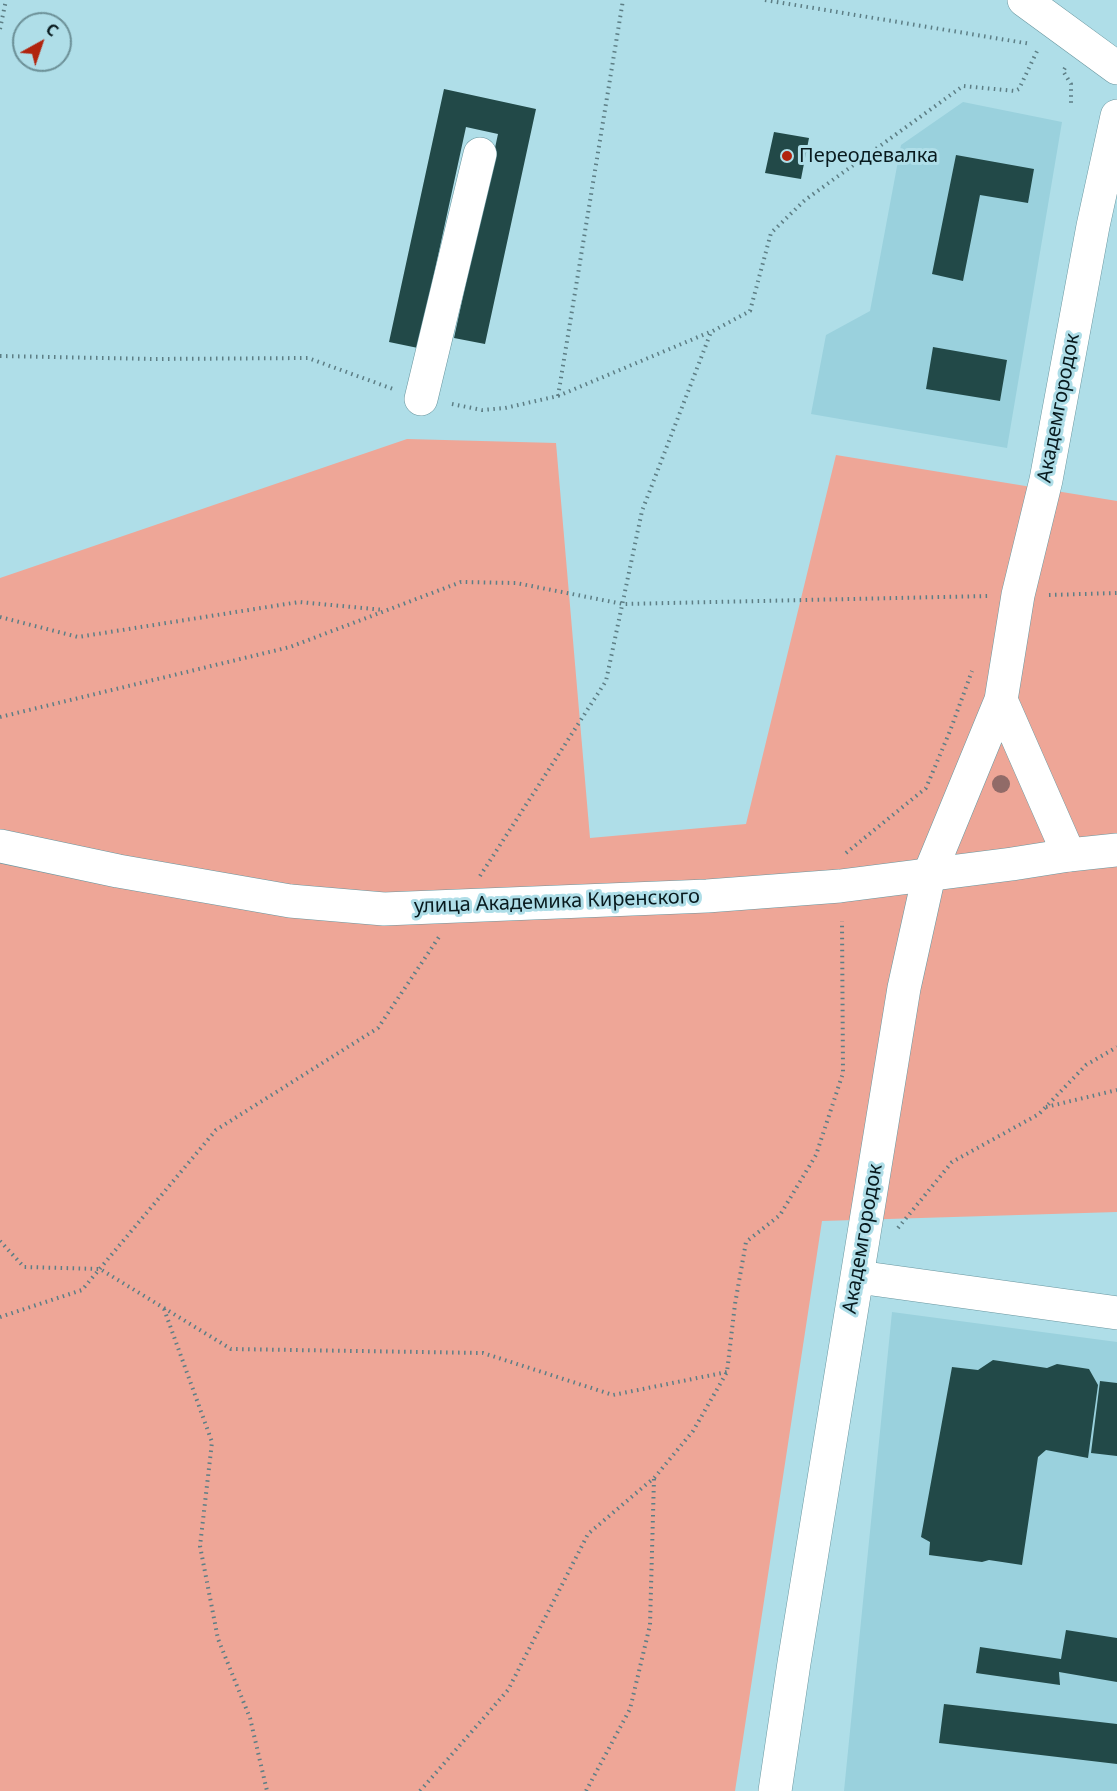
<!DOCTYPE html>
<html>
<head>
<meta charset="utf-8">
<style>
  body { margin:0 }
  #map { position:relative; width:1117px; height:1791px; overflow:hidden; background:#afdee8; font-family:"Noto Sans",sans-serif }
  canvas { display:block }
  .north { position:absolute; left:12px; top:12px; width:60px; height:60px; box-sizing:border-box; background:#afdee8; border:2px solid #6c9097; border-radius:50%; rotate:40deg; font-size:16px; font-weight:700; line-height:24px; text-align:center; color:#081a1e }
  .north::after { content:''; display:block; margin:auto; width:21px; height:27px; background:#b1240e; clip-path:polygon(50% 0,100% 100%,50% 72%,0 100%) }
</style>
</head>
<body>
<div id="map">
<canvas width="1117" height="1791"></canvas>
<div class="north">С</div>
</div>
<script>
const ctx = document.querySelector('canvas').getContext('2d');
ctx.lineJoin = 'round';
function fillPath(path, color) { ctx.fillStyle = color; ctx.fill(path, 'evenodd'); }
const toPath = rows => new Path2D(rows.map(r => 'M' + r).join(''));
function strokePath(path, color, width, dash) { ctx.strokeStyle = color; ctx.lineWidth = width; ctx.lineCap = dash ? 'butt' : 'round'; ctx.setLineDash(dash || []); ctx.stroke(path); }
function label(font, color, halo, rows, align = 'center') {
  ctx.font = font + ' "Noto Sans",sans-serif'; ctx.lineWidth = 6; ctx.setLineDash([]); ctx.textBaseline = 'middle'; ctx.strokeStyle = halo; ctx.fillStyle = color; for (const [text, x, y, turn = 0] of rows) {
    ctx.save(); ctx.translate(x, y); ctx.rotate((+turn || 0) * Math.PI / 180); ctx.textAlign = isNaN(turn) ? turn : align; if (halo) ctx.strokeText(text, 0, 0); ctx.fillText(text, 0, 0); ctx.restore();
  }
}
fillPath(toPath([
  [963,102,1062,122,1007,448,811,414,826,335,870,311,901,145],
  [892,1312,1117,1342,1117,1791,844,1791]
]), '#9ad1dd');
fillPath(toPath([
  [407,439,556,443,590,838,746,824,836,455,1117,501,1117,1212,822,1221,735,1791,0,1791,0,578]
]), '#eea697');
fillPath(toPath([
  [444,89,536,109,485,344,454,338,498,134,466,127,418,348,389,342],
  [774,132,809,138,801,179,765,173],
  [956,155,1034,169,1028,203,980,195,963,281,932,274],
  [933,347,1007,360,1000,401,926,389],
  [993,1360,1047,1368,1057,1364,1089,1369,1098,1385,1088,1458,1046,1450,1038,1457,1022,1565,989,1560,982,1562,929,1555,930,1542,921,1537,952,1367,978,1370],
  [1100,1381,1117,1383,1117,1456,1091,1453],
  [1066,1630,1117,1638,1117,1682,1059,1672,1060,1685,976,1673,980,1647,1061,1659],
  [944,1704,1117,1724,1117,1764,939,1743]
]), '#224948');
const minor = toPath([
  [1024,0,1117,68],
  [421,399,480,154],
  [1001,700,1069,855],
  [858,1277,1117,1313],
  [775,1791,794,1663,904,988,929,875,1001,700,1018,595,1046,480,1093,226,1117,116]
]);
const major = toPath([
  [0,846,118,871,290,901,384,909,707,896,840,886,1012,864,1069,855,1117,850]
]);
strokePath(minor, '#69969f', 34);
strokePath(major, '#69969f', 34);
strokePath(toPath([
  [765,0,1031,44],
  [0,29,6,0],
  [1065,68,1063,71,1071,84,1071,106],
  [0,356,154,359,308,358,393,389],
  [558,396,710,332],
  [452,404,482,410,505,408,558,396,623,0],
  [1049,595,1117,593],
  [0,617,78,637,299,602,384,610],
  [0,717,290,647,461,582,516,583,623,604,988,596],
  [846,853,926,788,950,731,972,671],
  [480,876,606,681,642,511,711,332,750,311,771,233,805,200,963,86,1015,91,1019,89,1038,49],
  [1046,1107,1117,1090],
  [898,1228,952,1162,1039,1114,1086,1065,1117,1047],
  [0,1241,24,1267,100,1269,231,1349,483,1353,613,1395,727,1372],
  [164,1309,212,1442,200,1546,218,1639,250,1718,267,1791],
  [0,1317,82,1290,216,1130,378,1028,439,937],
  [420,1791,508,1690,588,1534,655,1477,693,1431,727,1372,735,1304,746,1242,780,1215,816,1155,843,1073,842,921],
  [586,1791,630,1709,650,1625,654,1478]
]), '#5d7e85', 4, [1.5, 4.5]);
strokePath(minor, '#fff', 33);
strokePath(major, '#fff', 33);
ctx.fillStyle = '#916b68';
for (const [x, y] of [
  [1001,784]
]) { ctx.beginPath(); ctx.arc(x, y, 9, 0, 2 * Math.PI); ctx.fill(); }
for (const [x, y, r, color] of [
  [787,156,6,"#b1240e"]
]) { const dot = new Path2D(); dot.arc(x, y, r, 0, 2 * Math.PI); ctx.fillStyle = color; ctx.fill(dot); strokePath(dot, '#afdee8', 2); }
label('20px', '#081a1e', '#afdee8', [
  ["Переодевалка",799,156]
], 'left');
label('20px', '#081a1e', '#afdee8', [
  ["Академгородок",1059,408,-79],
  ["улица Академика Киренского",557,902,-2],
  ["Академгородок",863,1239,-80]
]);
</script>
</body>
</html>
